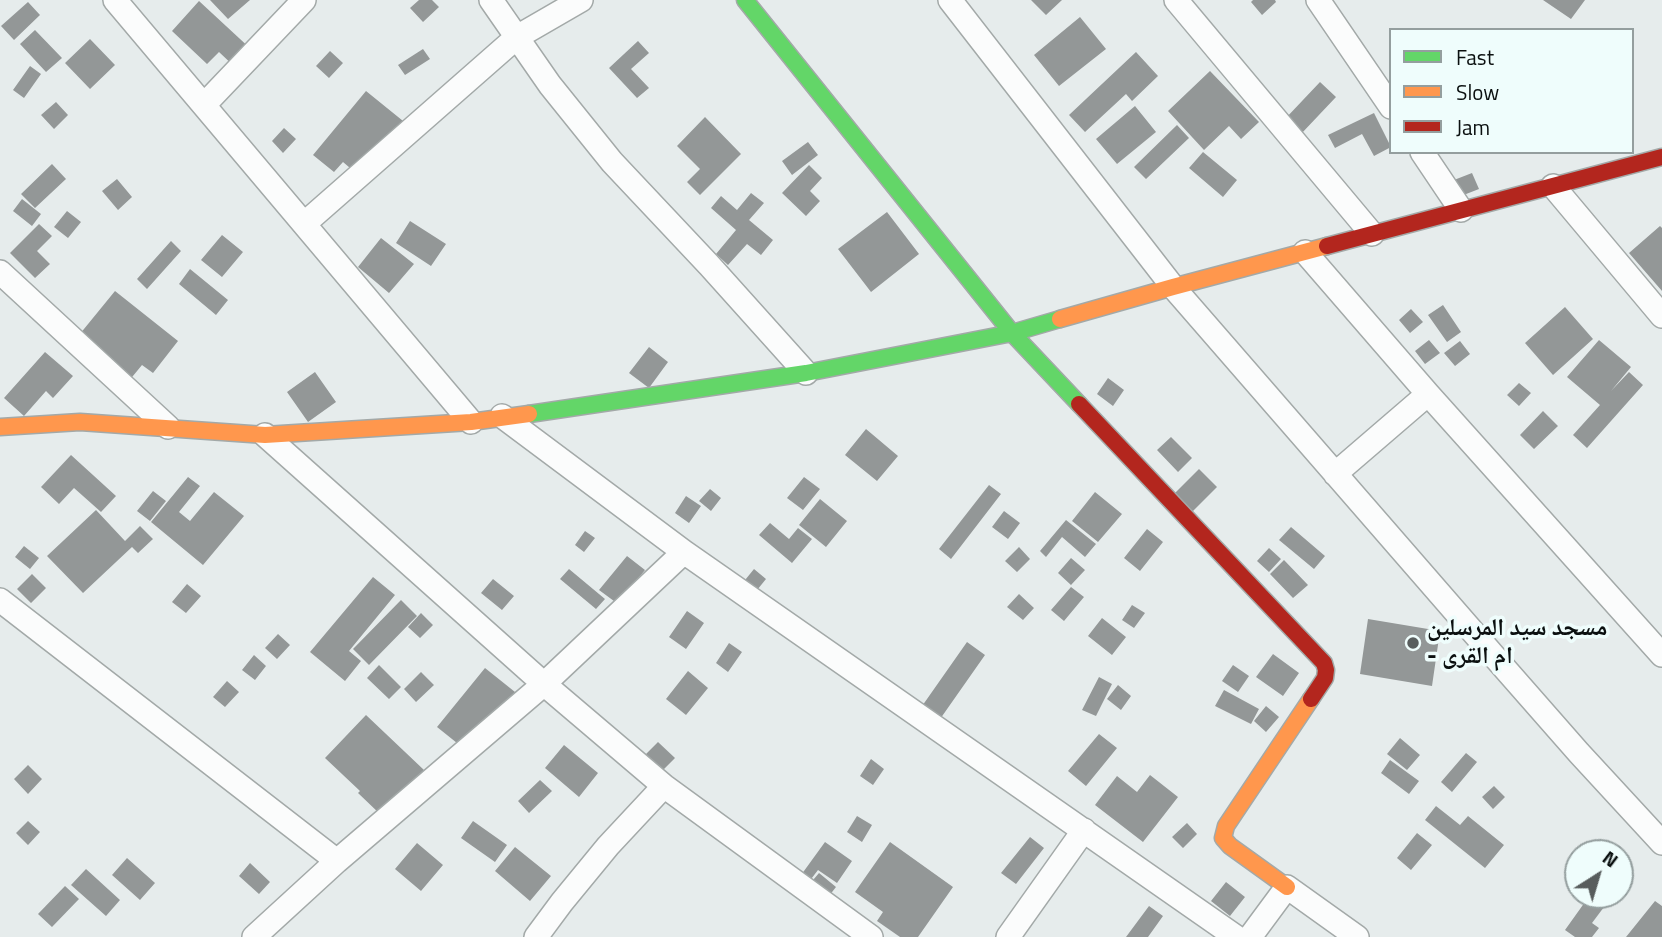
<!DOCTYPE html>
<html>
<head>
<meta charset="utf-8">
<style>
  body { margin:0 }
  #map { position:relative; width:1662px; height:937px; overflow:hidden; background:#e6ecec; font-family:"Titillium Web",sans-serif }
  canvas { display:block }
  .legend { position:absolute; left:1389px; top:28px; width:245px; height:126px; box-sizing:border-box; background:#effdfc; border:2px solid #949e9e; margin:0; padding:9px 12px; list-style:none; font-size:21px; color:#0b1010 }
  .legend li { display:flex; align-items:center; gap:14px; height:35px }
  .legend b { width:35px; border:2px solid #949e9e }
  .north { position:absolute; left:1564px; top:839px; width:70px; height:70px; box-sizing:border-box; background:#effdfc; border:2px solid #949e9e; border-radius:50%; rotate:37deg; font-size:19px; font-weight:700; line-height:28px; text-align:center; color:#0b1010 }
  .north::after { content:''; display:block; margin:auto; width:24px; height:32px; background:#585d5d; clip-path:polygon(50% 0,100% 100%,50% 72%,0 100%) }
</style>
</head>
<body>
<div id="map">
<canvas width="1662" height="937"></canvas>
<ul class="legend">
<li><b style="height:9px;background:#63d668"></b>Fast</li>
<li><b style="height:9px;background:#ff974d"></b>Slow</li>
<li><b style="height:9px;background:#b3261e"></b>Jam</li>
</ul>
<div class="north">N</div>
</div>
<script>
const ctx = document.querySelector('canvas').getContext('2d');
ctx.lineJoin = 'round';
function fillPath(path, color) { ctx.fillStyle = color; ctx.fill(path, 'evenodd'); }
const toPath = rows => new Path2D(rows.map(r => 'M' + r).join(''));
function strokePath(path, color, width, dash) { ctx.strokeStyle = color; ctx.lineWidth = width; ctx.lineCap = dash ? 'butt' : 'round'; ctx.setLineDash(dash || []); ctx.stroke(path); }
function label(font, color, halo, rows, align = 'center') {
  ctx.font = font + ' "Titillium Web","Noto Naskh Arabic",sans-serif'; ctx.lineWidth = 7; ctx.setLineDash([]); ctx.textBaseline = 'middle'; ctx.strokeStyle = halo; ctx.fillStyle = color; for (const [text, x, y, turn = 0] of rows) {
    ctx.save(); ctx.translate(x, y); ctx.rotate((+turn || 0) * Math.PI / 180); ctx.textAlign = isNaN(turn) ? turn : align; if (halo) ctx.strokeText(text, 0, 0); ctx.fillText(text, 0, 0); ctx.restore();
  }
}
fillPath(toPath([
  [210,0,250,0,228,19],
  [419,0,432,0,439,7,423,22,410,8],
  [1031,0,1062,0,1046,15],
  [1253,0,1275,0,1276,2,1262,15,1251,2],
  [1543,0,1585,0,1571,19],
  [199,1,253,51,237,69,219,52,207,64,172,31],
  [28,2,40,15,14,40,1,26],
  [1080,17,1106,49,1059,86,1034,55],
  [35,30,62,58,46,72,20,44],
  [90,39,115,65,90,89,65,63],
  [638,41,649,53,631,69,649,88,637,98,609,68],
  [423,49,430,59,405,75,398,65],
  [330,51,343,63,329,78,316,66],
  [1136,52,1158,76,1132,101,1126,94,1085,132,1069,115],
  [30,66,41,74,24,98,13,90],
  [1210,71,1259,122,1241,139,1229,126,1204,150,1168,111],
  [1320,82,1336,97,1301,134,1285,119],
  [366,91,408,125,363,179,343,162,334,172,313,155],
  [56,102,68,115,54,129,41,115],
  [1135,106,1156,132,1117,164,1096,139],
  [1374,113,1391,147,1374,156,1362,134,1335,148,1328,135],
  [705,117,741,154,700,195,687,182,700,169,677,146],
  [1177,125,1189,138,1146,179,1134,167],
  [284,128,296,139,283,153,272,141],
  [808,142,818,155,792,175,782,161],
  [1203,152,1237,180,1223,197,1189,168],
  [52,164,66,179,35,208,21,194],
  [809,165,822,178,810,191,820,201,806,216,782,193],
  [1472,173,1479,189,1461,196,1454,180],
  [117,179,132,197,118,210,102,191],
  [751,193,764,203,749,220,773,240,761,255,747,244,728,265,716,254,736,230,711,208,721,196,737,210],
  [22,199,41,214,32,226,13,211],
  [67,211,81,222,68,238,54,227],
  [887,212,919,254,871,292,838,249],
  [410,221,446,244,431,266,396,243],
  [39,224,52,236,37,251,50,264,35,278,10,253],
  [1660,226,1662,228,1662,291,1629,253],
  [222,235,243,252,222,277,201,260],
  [381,238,414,264,389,293,358,267],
  [171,241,181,251,147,289,137,279],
  [190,269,228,300,216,315,179,284],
  [115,291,178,341,153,373,142,365,128,382,75,340],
  [1443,305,1461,332,1447,342,1428,315],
  [1565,307,1593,339,1553,375,1525,343],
  [1411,309,1423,322,1410,333,1399,320],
  [1429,340,1440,353,1425,364,1415,351],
  [1599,340,1631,367,1611,391,1629,372,1643,385,1587,448,1573,435,1600,405,1567,377],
  [1460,341,1470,354,1455,366,1444,353],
  [649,347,668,362,649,388,629,373],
  [45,352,73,376,53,398,46,391,24,416,4,398],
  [315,372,336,402,308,422,287,392],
  [1108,378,1124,390,1113,406,1097,394],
  [1519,383,1531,393,1519,406,1507,395],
  [1543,411,1558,426,1534,449,1520,435],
  [866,429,898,456,877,481,845,455],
  [1171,437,1192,458,1178,472,1157,450],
  [71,455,116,496,101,512,74,488,59,504,41,487],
  [1199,469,1217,487,1192,512,1174,494],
  [188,477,200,486,179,512,190,521,214,492,244,516,203,565,151,522],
  [804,477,820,489,803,510,787,498],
  [989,485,1001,494,951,559,939,549],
  [710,489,721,498,711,511,699,501],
  [153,491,166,501,150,521,137,511],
  [1095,492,1122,514,1098,542,1072,521],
  [686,496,701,506,689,523,675,513],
  [820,499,847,521,826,547,799,525],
  [96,510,125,541,140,526,153,539,138,553,132,547,83,593,47,556],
  [1004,511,1020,523,1008,539,992,527],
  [1066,520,1096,544,1085,557,1062,537,1046,557,1040,551],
  [770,523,789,539,798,528,812,539,792,563,759,535],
  [1291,527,1325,556,1314,569,1279,540],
  [1147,529,1163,542,1140,571,1124,558],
  [585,531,595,538,584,552,575,545],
  [24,546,39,558,30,569,15,557],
  [1019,547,1030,559,1017,572,1005,561],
  [1269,548,1281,559,1269,572,1257,561],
  [627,556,645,570,618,604,599,590],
  [1071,558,1085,570,1071,585,1058,573],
  [1284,560,1308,585,1293,598,1270,574],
  [569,569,605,599,596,609,560,579],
  [754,569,766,579,753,595,741,585],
  [32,574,46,588,31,603,17,589],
  [373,577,395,595,349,651,361,661,345,681,310,652],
  [493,579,514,596,502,610,481,593],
  [187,584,201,596,186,613,172,602],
  [1071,587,1084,597,1064,621,1051,610],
  [1019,594,1034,608,1023,620,1007,607],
  [401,600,417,616,369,665,353,649],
  [1132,605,1145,613,1134,628,1122,620],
  [687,611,704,623,686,649,669,637],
  [421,613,433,625,420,638,408,627],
  [1102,618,1126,637,1112,655,1088,636],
  [1368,619,1440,631,1432,686,1360,674],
  [278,634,290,645,277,659,265,648],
  [967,642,985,655,938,722,920,709],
  [729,643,742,652,728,672,716,663],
  [1273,654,1299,673,1283,696,1256,677],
  [254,655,266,666,255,680,242,670],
  [379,665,401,687,389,699,367,678],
  [1233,665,1249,676,1238,692,1222,681],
  [485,668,520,696,472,755,437,727],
  [688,671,708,688,686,715,666,699],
  [421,672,434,685,416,702,404,689],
  [1099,677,1112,684,1096,716,1082,710],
  [227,681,239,692,225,707,213,697],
  [1118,685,1131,696,1121,710,1107,699],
  [1224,690,1259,709,1251,724,1215,706],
  [1266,706,1279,717,1266,732,1254,721],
  [366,715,424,770,381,815,358,793,360,791,325,758],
  [1099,734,1117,748,1086,786,1068,771],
  [1400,738,1420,755,1407,770,1387,754],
  [658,742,675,758,660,773,643,757],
  [564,745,598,773,579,797,545,768],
  [1466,753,1477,762,1452,792,1441,782],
  [871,759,884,769,873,785,860,776],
  [1390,760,1419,781,1409,794,1381,773],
  [28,765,42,779,28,794,14,779],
  [1150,775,1178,797,1143,842,1095,805,1117,776,1137,792],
  [540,780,552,791,529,813,518,801],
  [1494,786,1505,797,1493,809,1482,797],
  [1436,806,1460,825,1468,816,1504,845,1485,868,1425,820],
  [857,816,872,825,862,842,847,832],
  [28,821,40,832,28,845,16,833],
  [473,821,507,845,495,862,461,838],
  [1187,823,1197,834,1183,848,1172,837],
  [1417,833,1432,845,1411,870,1397,858],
  [1030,837,1044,848,1016,884,1001,873],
  [825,842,852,861,837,883,818,870,805,887,796,882],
  [890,842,953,887,918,937,900,937,877,921,883,912,855,892],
  [417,843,443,865,421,891,395,869],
  [515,847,551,876,530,901,495,871],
  [127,858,155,883,140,900,112,875],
  [250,863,270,882,259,894,239,876],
  [86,869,120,900,106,916,71,885],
  [819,873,836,887,825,901,808,886],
  [1226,882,1245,897,1230,916,1211,901],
  [65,886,79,899,52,927,38,914],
  [1590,895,1613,895,1592,923,1599,928,1592,937,1575,937,1565,930],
  [1655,901,1662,906,1662,937,1626,937],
  [1149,906,1163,916,1148,937,1126,937]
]), '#939797');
const street = toPath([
  [115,0,471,422],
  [491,0,550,85,612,162,709,265,806,373],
  [950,0,1173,287,1493,655,1579,753,1662,843],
  [1176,0,1372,234],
  [1318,0,1391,107],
  [204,105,304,0],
  [1422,152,1461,210],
  [1553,186,1662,316],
  [304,224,517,37,581,0],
  [1305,252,1428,394,1662,655],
  [0,272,168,427],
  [502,416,684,552,1236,937],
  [265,435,544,684,664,786,871,937],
  [1335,474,1428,394],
  [0,600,337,861],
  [254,937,337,861,544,684,684,552],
  [536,937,562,902,608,846,664,786],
  [1008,937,1084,830],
  [1250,937,1287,887,1357,937]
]);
const fast = toPath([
  [745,0,1012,333,1079,404],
  [529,414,806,373,1012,333,1060,319]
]);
const slow = toPath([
  [1060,319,1173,287,1327,246],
  [0,427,80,422,265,435,471,422,529,414],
  [1287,887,1230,846,1223,838,1226,826,1311,699]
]);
const jam = toPath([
  [1327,246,1662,157],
  [1079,404,1324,663,1326,670,1325,678,1311,699]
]);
strokePath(street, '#a3a9a8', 26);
strokePath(fast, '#a3a9a8', 19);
strokePath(slow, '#a3a9a8', 19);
strokePath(jam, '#a3a9a8', 19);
strokePath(street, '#fbfcfc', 23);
strokePath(fast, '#63d668', 16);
strokePath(slow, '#ff974d', 16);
strokePath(jam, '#b3261e', 16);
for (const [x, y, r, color] of [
  [1413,643,7,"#585d5d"]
]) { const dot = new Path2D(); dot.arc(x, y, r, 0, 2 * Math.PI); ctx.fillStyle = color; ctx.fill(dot); strokePath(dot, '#effdfc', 2.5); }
label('bold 24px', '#0b1010', '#effdfc', [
  ["مسجد سيد المرسلين",1427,629],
  ["- ام القرى",1427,657]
], 'left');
</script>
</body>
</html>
